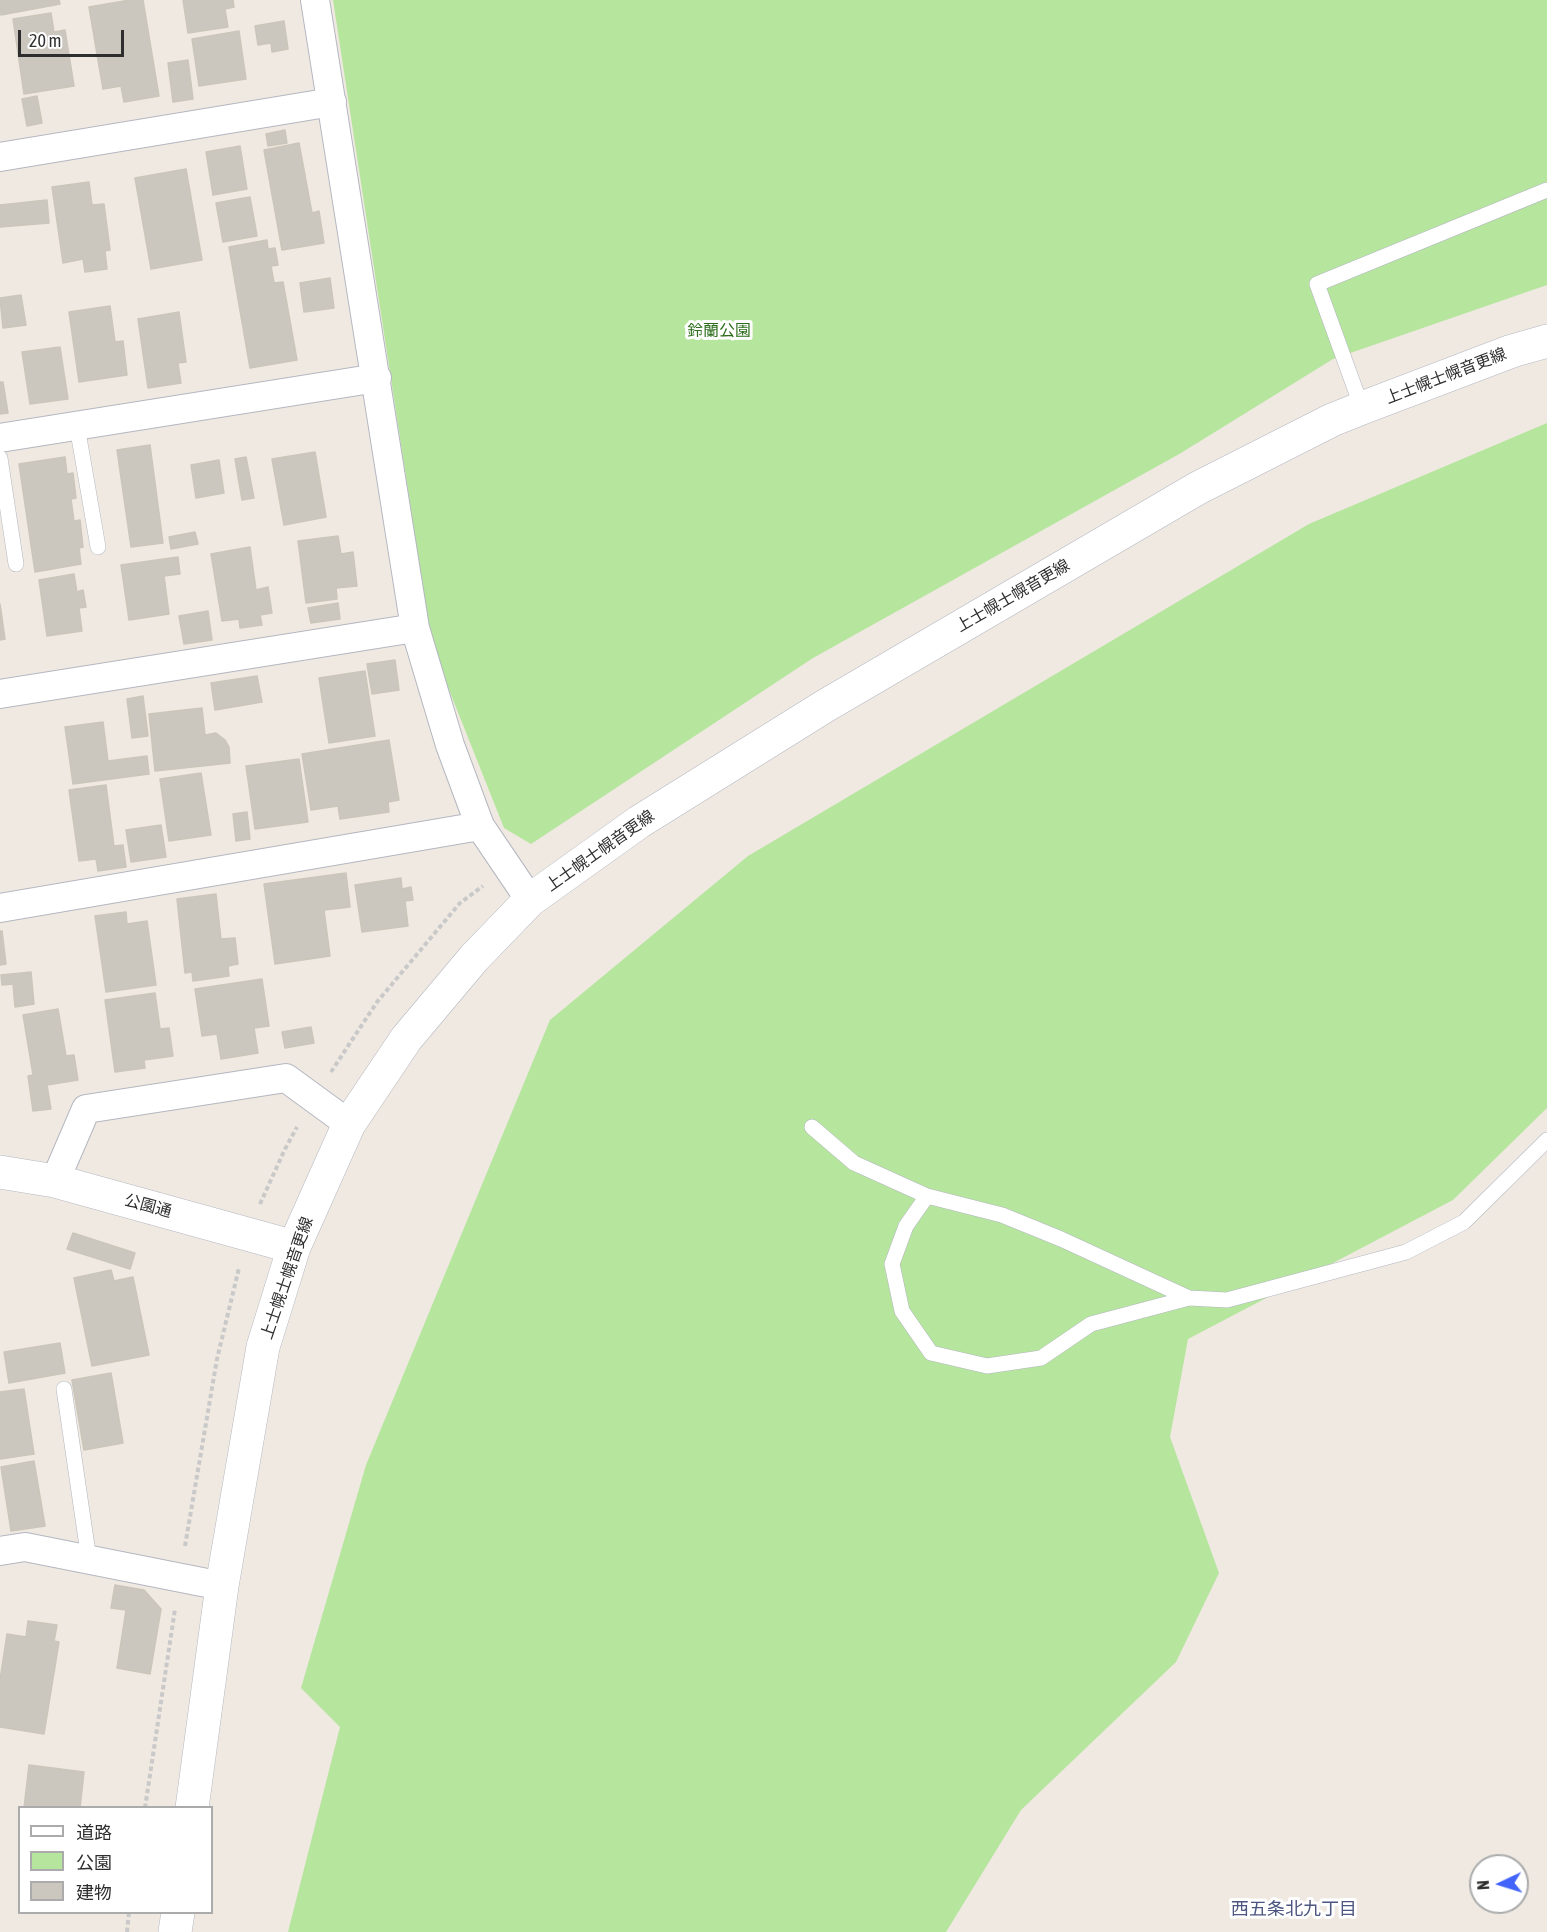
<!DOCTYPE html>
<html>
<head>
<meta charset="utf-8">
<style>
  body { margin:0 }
  #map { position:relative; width:1547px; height:1932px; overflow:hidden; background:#efe9e1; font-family:"Asap Condensed","Noto Sans JP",sans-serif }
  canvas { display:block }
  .legend { position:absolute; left:18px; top:1806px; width:195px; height:108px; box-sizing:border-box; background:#fff; border:2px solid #ababab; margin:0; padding:8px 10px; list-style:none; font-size:18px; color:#2e2e2e }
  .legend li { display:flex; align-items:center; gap:12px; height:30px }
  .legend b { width:30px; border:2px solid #ababab }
  .north { position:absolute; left:1469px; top:1854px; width:60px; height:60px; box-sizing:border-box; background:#fff; border:2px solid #ababab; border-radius:50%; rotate:266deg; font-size:16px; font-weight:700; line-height:24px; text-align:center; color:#2e2e2e }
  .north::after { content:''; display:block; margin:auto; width:21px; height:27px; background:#4264fb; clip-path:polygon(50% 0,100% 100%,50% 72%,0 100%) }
  .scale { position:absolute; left:18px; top:30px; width:106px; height:27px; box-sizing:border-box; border:3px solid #2e2e2e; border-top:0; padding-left:8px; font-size:18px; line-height:21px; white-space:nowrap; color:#2e2e2e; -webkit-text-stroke:4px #fff; paint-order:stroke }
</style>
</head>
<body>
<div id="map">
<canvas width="1547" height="1932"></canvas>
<ul class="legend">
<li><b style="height:8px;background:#fff"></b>道路</li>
<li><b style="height:16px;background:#b6e59e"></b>公園</li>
<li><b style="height:16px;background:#cbc7bf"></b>建物</li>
</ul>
<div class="north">N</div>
<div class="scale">20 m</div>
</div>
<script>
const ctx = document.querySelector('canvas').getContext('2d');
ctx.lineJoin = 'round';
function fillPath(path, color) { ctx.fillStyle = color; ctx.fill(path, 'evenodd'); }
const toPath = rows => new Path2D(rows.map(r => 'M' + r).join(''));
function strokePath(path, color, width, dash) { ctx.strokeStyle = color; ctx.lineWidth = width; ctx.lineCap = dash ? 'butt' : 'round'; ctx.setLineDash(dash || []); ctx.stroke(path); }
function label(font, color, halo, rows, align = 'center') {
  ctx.font = font + ' "Asap Condensed","Noto Sans JP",sans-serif'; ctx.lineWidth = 6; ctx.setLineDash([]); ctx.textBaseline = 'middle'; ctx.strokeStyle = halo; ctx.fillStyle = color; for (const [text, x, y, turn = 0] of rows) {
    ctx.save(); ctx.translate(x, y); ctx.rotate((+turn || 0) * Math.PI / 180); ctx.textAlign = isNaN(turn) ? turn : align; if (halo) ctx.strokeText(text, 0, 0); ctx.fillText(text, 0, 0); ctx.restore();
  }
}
fillPath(toPath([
  [333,0,1547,0,1547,285,1333,359,1181,453,813,658,531,844,504,828,432,647],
  [1547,423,1547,1108,1453,1200,1188,1339,1170,1437,1219,1573,1176,1662,1021,1810,946,1932,288,1932,340,1727,301,1688,366,1465,550,1020,748,856,1309,524]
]), '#b6e59e');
const building = toPath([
  [0,0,59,0,60,4,1,15,0,0],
  [130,0,143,0,159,96,124,102,121,86,103,89,89,7,130,0],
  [183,0,233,0,234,7,225,9,228,27,188,33,183,0],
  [51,13,54,32,65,30,74,86,24,94,13,19,51,13],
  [284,21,288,49,272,52,271,43,258,45,255,26,284,21],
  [239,31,246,79,199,86,192,39,239,31],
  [188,60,193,99,173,102,168,63,188,60],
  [37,96,42,123,27,126,22,99,37,96],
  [285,130,287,143,268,146,266,134,285,130],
  [299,143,312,213,319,211,324,243,282,250,264,150,299,143],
  [240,146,247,189,213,195,206,152,240,146],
  [186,169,202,260,151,269,135,178,186,169],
  [89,182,92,205,104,204,110,250,105,251,107,269,85,272,83,259,63,263,52,187,89,182],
  [250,197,257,236,223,242,216,203,250,197],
  [47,200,49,223,0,227,0,205,47,200],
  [267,240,268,249,275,248,278,265,271,266,274,283,283,282,297,360,250,368,229,247,267,240],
  [330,278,334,308,304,312,300,283,330,278],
  [21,295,26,325,3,328,0,298,21,295],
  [110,306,115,342,123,341,127,375,79,382,69,312,110,306],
  [179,312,186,362,178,363,181,383,148,388,138,319,179,312],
  [60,347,68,399,30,404,22,352,60,347],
  [0,382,3,382,8,413,0,414,0,382],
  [150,445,163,543,131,547,117,450,150,445],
  [315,452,326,517,284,525,272,459,315,452],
  [65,457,67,474,73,473,76,498,71,499,74,521,80,520,83,547,79,548,81,564,35,572,19,464,65,457],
  [246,457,254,498,242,500,235,459,246,457],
  [219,460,224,493,196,498,191,465,219,460],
  [195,532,198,544,171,549,169,537,195,532],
  [338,536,341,554,353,552,357,586,336,588,337,599,306,603,298,541,338,536],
  [250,547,256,590,268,587,272,613,260,615,262,625,240,628,239,619,222,621,211,554,250,547],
  [178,557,180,574,164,576,169,614,129,620,121,565,178,557],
  [74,574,77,592,83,590,86,607,79,608,82,631,47,636,39,580,74,574],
  [338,603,340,619,311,623,308,608,338,603],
  [0,604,5,639,0,640,0,604],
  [208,611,212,640,184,644,179,616,208,611],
  [395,660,399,690,372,694,367,664,395,660],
  [365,671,375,736,329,743,319,678,365,671],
  [257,676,262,702,215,710,211,683,257,676],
  [143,696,148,736,132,738,127,699,143,696],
  [202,708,205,735,216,733,225,740,229,747,230,763,155,771,149,714,202,708],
  [103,722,108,761,147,756,149,774,73,784,65,727,103,722],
  [389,740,399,800,388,802,389,812,340,819,338,806,311,810,302,754,389,740],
  [299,759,308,822,255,829,246,766,299,759],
  [201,773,211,835,169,841,160,779,201,773],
  [106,785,114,846,123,845,126,867,98,871,96,859,79,861,69,790,106,785],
  [247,812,250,839,236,841,233,814,247,812],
  [161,825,166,857,131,862,126,830,161,825],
  [346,873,350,907,324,910,330,956,275,964,264,884,346,873],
  [401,878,402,889,411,887,413,900,405,901,408,926,362,932,355,885,401,878],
  [216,894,221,939,235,938,238,964,228,966,229,976,193,981,192,972,185,973,177,899,216,894],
  [126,912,127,924,147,921,156,985,106,992,95,916,126,912],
  [0,931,2,931,6,964,0,965,0,931],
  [31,972,34,1004,15,1007,13,984,2,985,1,975,31,972],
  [262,979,269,1026,254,1028,258,1053,221,1059,217,1034,202,1036,195,989,262,979],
  [155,993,160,1029,169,1028,173,1056,144,1060,145,1068,115,1072,105,1000,155,993],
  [58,1009,66,1056,74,1055,78,1080,47,1085,51,1109,33,1111,28,1076,33,1075,23,1015,58,1009],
  [311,1027,314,1043,285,1048,282,1032,311,1027],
  [73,1233,135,1253,130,1269,67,1249,73,1233],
  [111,1270,114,1281,133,1277,149,1355,92,1366,74,1278,111,1270],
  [60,1343,65,1373,9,1383,4,1352,60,1343],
  [111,1373,123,1443,84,1450,72,1380,111,1373],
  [24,1389,34,1454,0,1459,0,1392,24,1389],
  [34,1461,45,1526,11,1531,1,1467,34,1461],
  [115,1585,144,1590,161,1609,150,1674,117,1668,126,1610,111,1608,115,1585],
  [28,1621,57,1625,54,1641,59,1642,44,1734,0,1727,0,1680,7,1634,26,1637,28,1621],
  [29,1765,84,1772,80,1808,24,1808,29,1765]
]);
fillPath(building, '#cbc7bf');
strokePath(building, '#cbc5ba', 1.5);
const lane = toPath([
  [1362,408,1317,284,1547,190],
  [77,426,98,547],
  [0,458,16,564],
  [812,1127,854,1163,927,1196,1002,1215,1061,1239,1189,1298,1227,1300,1406,1252,1464,1222,1547,1140],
  [927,1196,906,1226,892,1264,902,1311,931,1353,987,1366,1041,1358,1091,1324,1189,1298],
  [64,1389,89,1560]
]);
const street = toPath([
  [315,0,415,628,450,745,480,826,530,900],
  [0,157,332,102],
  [0,438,377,378],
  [0,694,415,628],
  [0,908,480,826],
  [55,1181,86,1109,286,1078,349,1124],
  [0,1551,25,1547,222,1586]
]);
const secondary = toPath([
  [0,1172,55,1181,294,1247],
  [192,1808,222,1586,263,1347,294,1247,349,1124,406,1039,474,958,530,900,639,822,825,706,1198,488,1332,420,1362,408,1512,351,1547,341],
  [175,1932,178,1912]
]);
strokePath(lane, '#b4b7c1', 16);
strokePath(street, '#b4b7c1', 30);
strokePath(secondary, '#b4b7c1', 34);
strokePath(toPath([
  [331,1072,377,1002,460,903,483,886],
  [260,1204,285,1149,297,1127],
  [185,1546,217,1359,239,1268],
  [145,1808,175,1609],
  [127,1932,129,1912]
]), '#c9c9c9', 4, [4.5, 3]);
strokePath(lane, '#fff', 15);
strokePath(street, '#fff', 28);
strokePath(secondary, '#fff', 33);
label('16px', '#2c6e1b', '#fff', [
  ["鈴蘭公園",719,331]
]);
label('16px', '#2e2e2e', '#fff', [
  ["上士幌士幌音更線",1446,376,-21],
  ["上士幌士幌音更線",1013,596,-30],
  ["上士幌士幌音更線",600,851,-35],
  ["公園通",148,1206,15],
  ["上士幌士幌音更線",287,1278,-71]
]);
label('18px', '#4d5680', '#fff', [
  ["西五条北九丁目",1294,1909]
]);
</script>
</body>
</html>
